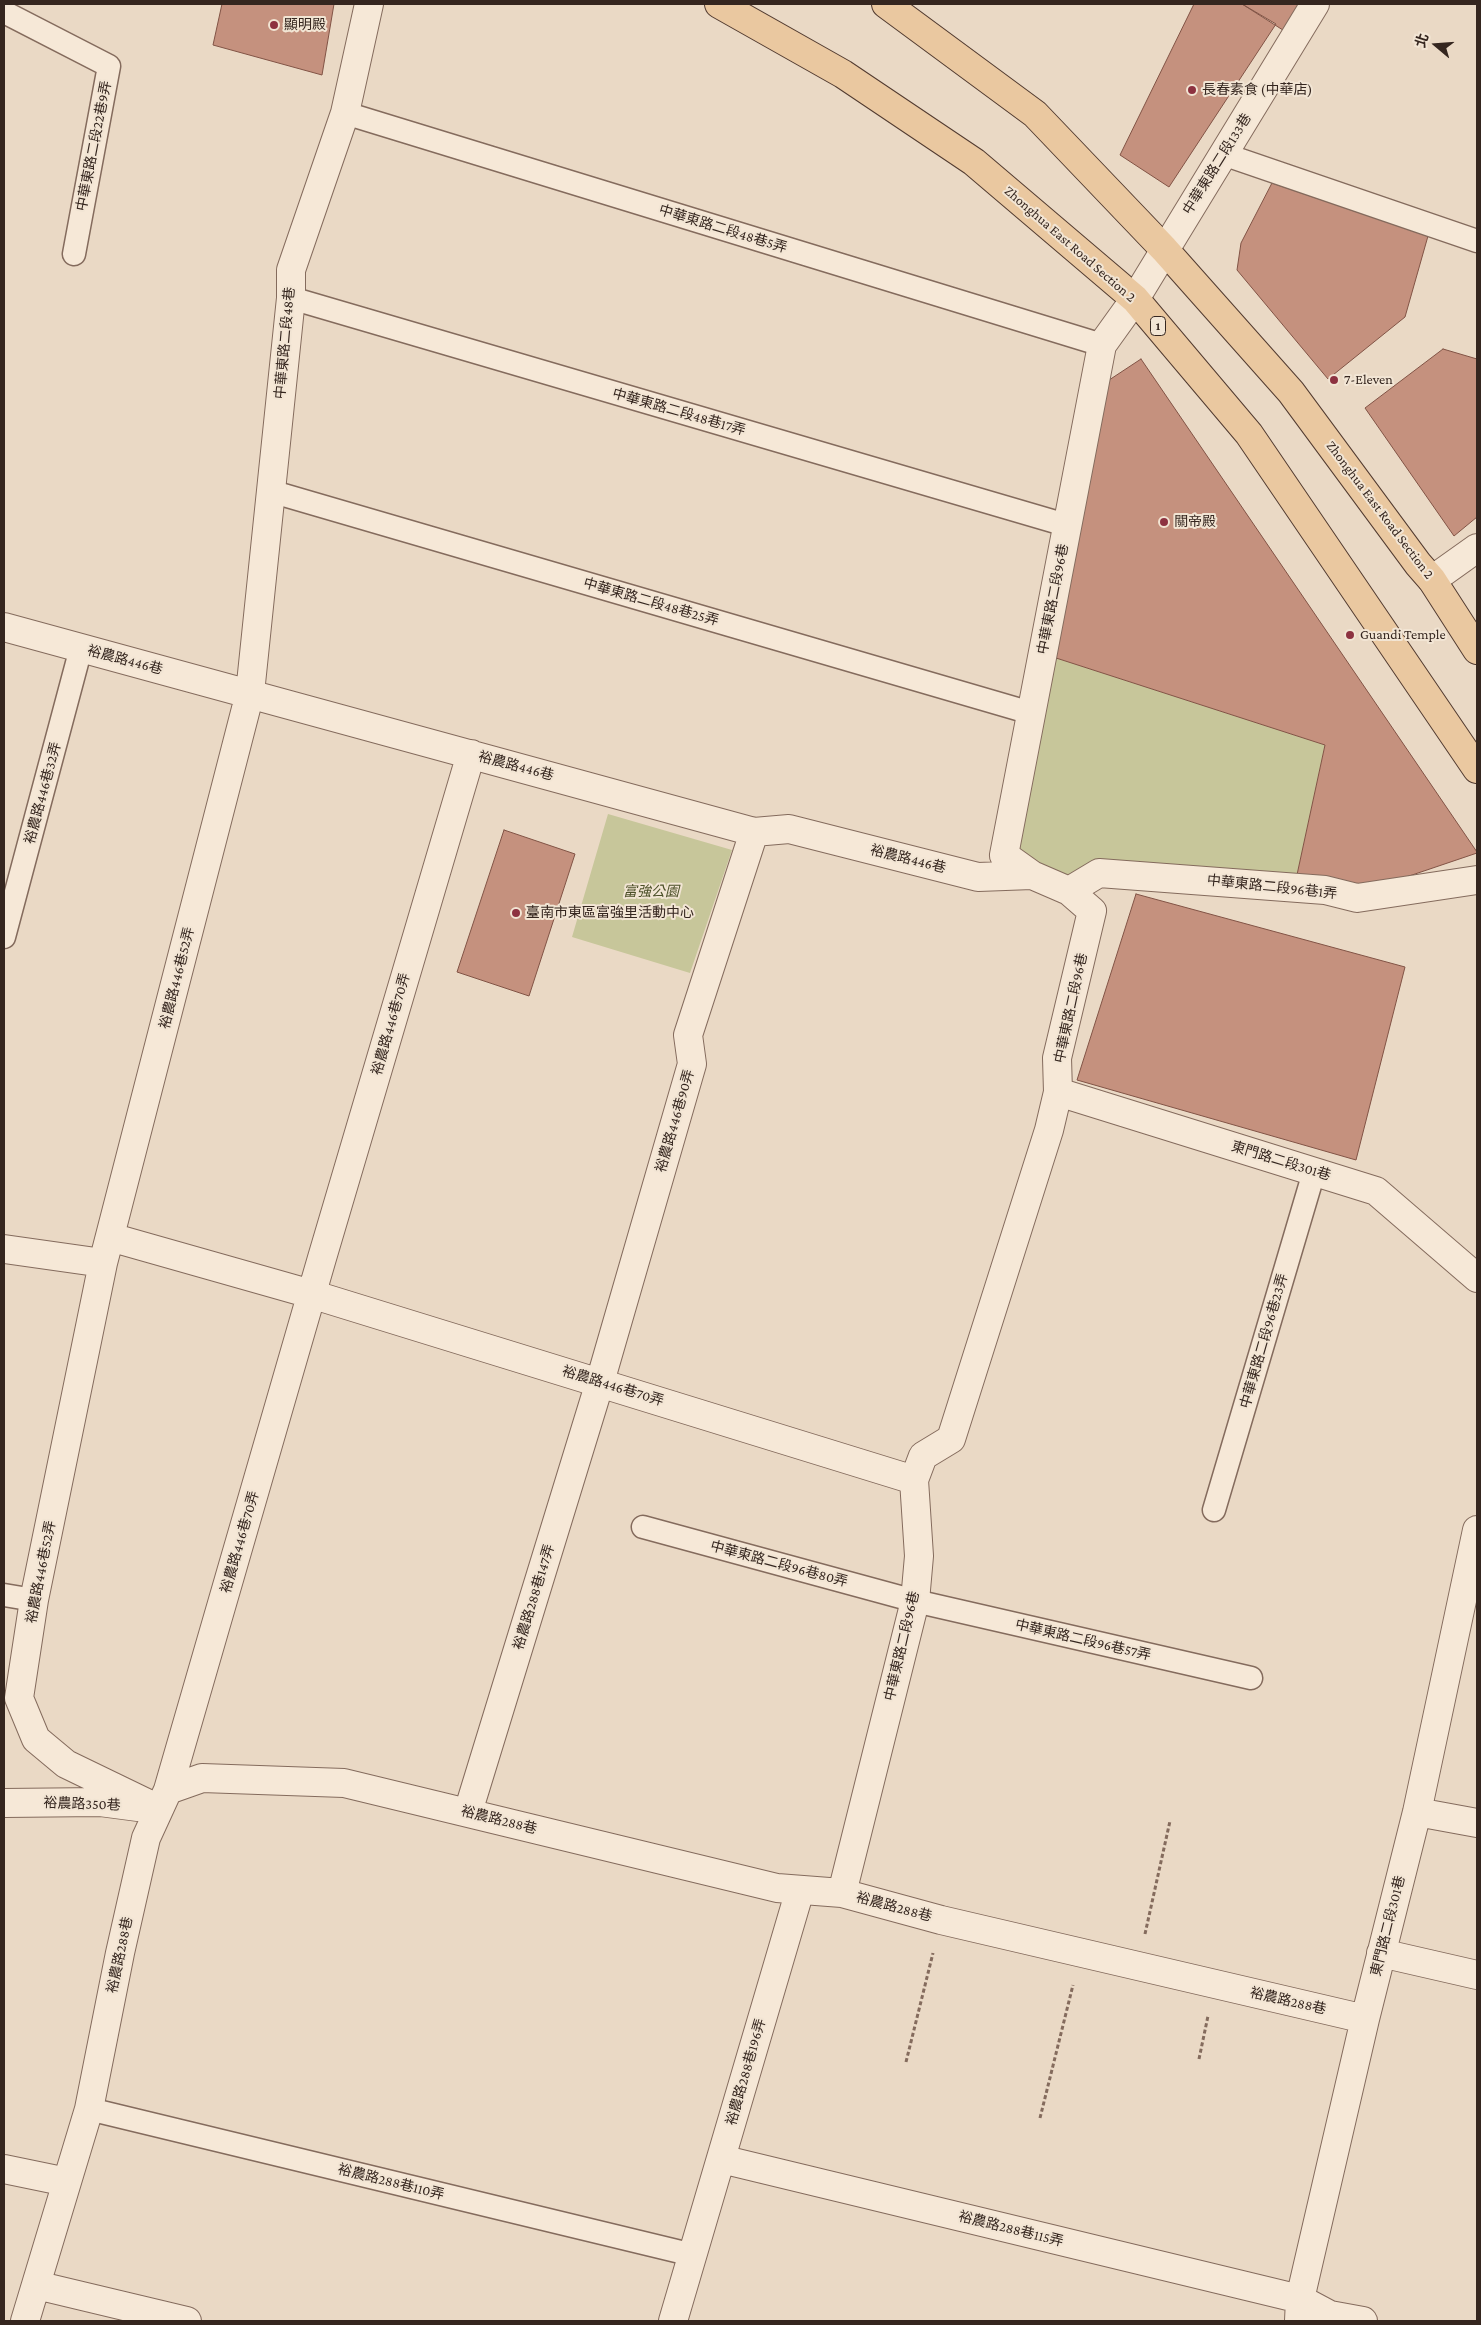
<!DOCTYPE html>
<html>
<head>
<meta charset="utf-8">
<style>
  body { margin:0 }
  #map { position:relative; width:1481px; height:2325px; overflow:hidden; background:#ead9c5; font-family:"Crimson Pro","Noto Sans TC",serif }
  canvas { display:block }
  .frame { position:absolute; inset:0; border:5px solid #35261f; pointer-events:none }
  .north { position:absolute; left:1411px; top:20px; width:50px; height:50px; -webkit-text-stroke:4px #f2e5d4; paint-order:stroke; rotate:288deg; font-size:14px; font-weight:700; line-height:20px; text-align:center; color:#35261f }
  .north::after { content:''; display:block; margin:auto; width:18px; height:22px; background:#35261f; clip-path:polygon(50% 0,100% 100%,50% 72%,0 100%) }
</style>
</head>
<body>
<div id="map">
<canvas width="1481" height="2325"></canvas>
<div class="frame"></div>
<div class="north">北</div>
</div>
<script>
const ctx = document.querySelector('canvas').getContext('2d');
ctx.lineJoin = 'round';
function fillPath(path, color) { ctx.fillStyle = color; ctx.fill(path, 'evenodd'); }
const toPath = rows => new Path2D(rows.map(r => 'M' + r).join(''));
function strokePath(path, color, width, dash) { ctx.strokeStyle = color; ctx.lineWidth = width; ctx.lineCap = dash ? 'butt' : 'round'; ctx.setLineDash(dash || []); ctx.stroke(path); }
function label(font, color, halo, rows, align = 'center') {
  ctx.font = font + ' "Crimson Pro","Noto Sans TC",serif'; ctx.lineWidth = 4; ctx.setLineDash([]); ctx.textBaseline = 'middle'; ctx.strokeStyle = halo; ctx.fillStyle = color; for (const [text, x, y, turn = 0] of rows) {
    ctx.save(); ctx.translate(x, y); ctx.rotate((+turn || 0) * Math.PI / 180); ctx.textAlign = isNaN(turn) ? turn : align; if (halo) ctx.strokeText(text, 0, 0); ctx.fillText(text, 0, 0); ctx.restore();
  }
}
fillPath(toPath([
  [1053,657,1325,745,1295,884,1068,887,1011,854],
  [608,814,732,850,690,973,572,937]
]), '#c7c69a');
const building = toPath([
  [222,4,334,4,322,75,213,45,222,4],
  [1194,4,1242,4,1276,24,1169,187,1120,155,1194,4],
  [1242,4,1304,4,1286,32,1242,4],
  [1272,183,1428,236,1405,317,1328,379,1237,270,1241,243,1272,183],
  [1443,349,1477,359,1477,517,1454,536,1365,408,1443,349],
  [1141,359,1477,852,1477,853,1356,894,1295,884,1325,745,1053,657,1100,386,1141,359],
  [504,830,575,854,529,996,457,972,504,830],
  [1136,894,1405,967,1356,1160,1077,1080,1136,894]
]);
fillPath(building, '#c5917e');
strokePath(building, '#815345', 1);
const service = toPath([
  [4,12,109,66,74,254],
  [345,113,1102,345],
  [1223,154,1477,241],
  [291,298,1066,525],
  [270,491,1031,713],
  [4,937,81,648],
  [1214,1510,1314,1172],
  [643,1527,915,1601,1251,1678],
  [4,1595,34,1600],
  [89,2109,693,2255]
]);
const minor = toPath([
  [1432,580,1477,548],
  [4,627,754,832,789,829,978,877,1032,875],
  [1069,891,1099,873,1325,890,1357,898,1477,880],
  [1058,1092,1376,1191,1477,1278],
  [110,1237,311,1294,914,1480],
  [4,1249,103,1263],
  [168,1790,322,1258,471,754],
  [4,1803,100,1802,138,1807],
  [159,1809,66,1764,36,1739,19,1698,34,1600,103,1263,250,693,291,298,291,270,345,113,369,4],
  [468,1812,600,1382,692,1064,688,1035,754,832],
  [1417,1812,1477,1823],
  [842,1893,915,1601,919,1556,914,1480,923,1456,951,1439,1049,1130,1058,1092,1057,1058,1092,911,1069,891,1032,875,1004,855,1102,345,1135,299,1315,4],
  [1381,1953,1477,1975],
  [721,2159,1300,2299,1330,2315,1363,2321],
  [4,2169,67,2182],
  [36,2285,187,2321],
  [25,2321,89,2109,120,1953,146,1838,168,1790,202,1778,344,1783,777,1888,842,1893,941,1920,1365,2019],
  [673,2321,800,1890],
  [1299,2321,1300,2299,1365,2019,1417,1812,1477,1530]
]);
const primary = toPath([
  [719,4,843,74,974,162,1135,299,1249,434,1477,769],
  [886,4,1035,114,1164,249,1291,392,1418,564,1432,580,1477,650]
]);
strokePath(service, '#846b5d', 25);
strokePath(minor, '#846b5d', 30);
strokePath(primary, '#523b30', 30);
strokePath(toPath([
  [1145,1934,1170,1821],
  [1199,2059,1208,2016],
  [906,2062,933,1953],
  [1040,2118,1073,1985]
]), '#846b5d', 3, [4, 2.5]);
strokePath(service, '#f6e8d7', 22);
strokePath(minor, '#f6e8d7', 28);
strokePath(primary, '#eac8a0', 28);
for (const [x, y, r, color] of [
  [274,25,5,"#8d3240"],
  [1192,90,5,"#8d3240"],
  [1334,380,5,"#8d3240"],
  [1164,522,5,"#8d3240"],
  [1350,635,5,"#8d3240"],
  [516,913,5,"#8d3240"]
]) { const dot = new Path2D(); dot.arc(x, y, r, 0, 2 * Math.PI); ctx.fillStyle = color; ctx.fill(dot); strokePath(dot, '#f2e5d4', 2); }
for (const [x, y, w] of [
  [1158,326,15]
]) { const box = new Path2D(); box.roundRect(x - w / 2, y - 9.5, w, 19, 4); ctx.fillStyle = '#f2e5d4'; ctx.fill(box); strokePath(box, '#35261f', 1); }
label('bold 12px', '#35261f', null, [
  ["1",1158,326]
]);
label('14px', '#35261f', '#f2e5d4', [
  ["顯明殿",284,25],
  ["長春素食 (中華店)",1202,90],
  ["7-Eleven",1344,380],
  ["關帝殿",1174,522],
  ["Guandi Temple",1360,635],
  ["臺南市東區富強里活動中心",526,913]
], 'left');
label('14px', '#35261f', '#f2e5d4', [
  ["中華東路二段22巷9弄",94,146,-79],
  ["中華東路二段133巷",1217,164,-58],
  ["中華東路二段48巷5弄",723,229,17],
  ["Zhonghua East Road Section 2",1070,244,41],
  ["中華東路二段48巷",285,343,-85],
  ["中華東路二段48巷17弄",679,412,16],
  ["Zhonghua East Road Section 2",1380,510,53],
  ["中華東路二段96巷",1053,599,-79],
  ["中華東路二段48巷25弄",651,602,16],
  ["裕農路446巷",125,660,15],
  ["裕農路446巷",516,766,15],
  ["裕農路446巷32弄",43,793,-75],
  ["裕農路446巷",908,859,14],
  ["中華東路二段96巷1弄",1272,887,6],
  ["裕農路446巷52弄",177,978,-76],
  ["中華東路二段96巷",1071,1008,-78],
  ["裕農路446巷70弄",391,1024,-74],
  ["裕農路446巷90弄",675,1121,-74],
  ["東門路二段301巷",1281,1161,17],
  ["中華東路二段96巷23弄",1264,1341,-74],
  ["裕農路446巷70弄",613,1386,17],
  ["裕農路446巷70弄",240,1542,-74],
  ["中華東路二段96巷80弄",779,1564,15],
  ["裕農路446巷52弄",41,1572,-79],
  ["裕農路288巷147弄",534,1597,-73],
  ["中華東路二段96巷57弄",1083,1640,13],
  ["中華東路二段96巷",902,1646,-77],
  ["裕農路350巷",82,1804,2],
  ["裕農路288巷",499,1820,14],
  ["裕農路288巷",894,1907,15],
  ["東門路二段301巷",1388,1926,-76],
  ["裕農路288巷",120,1955,-78],
  ["裕農路288巷",1288,2001,13],
  ["裕農路288巷196弄",746,2072,-74],
  ["裕農路288巷110弄",391,2182,14],
  ["裕農路288巷115弄",1011,2229,14]
]);
label('italic 14px', '#4c5028', '#f2e5d4', [
  ["富強公園",651,892]
]);
</script>
</body>
</html>
